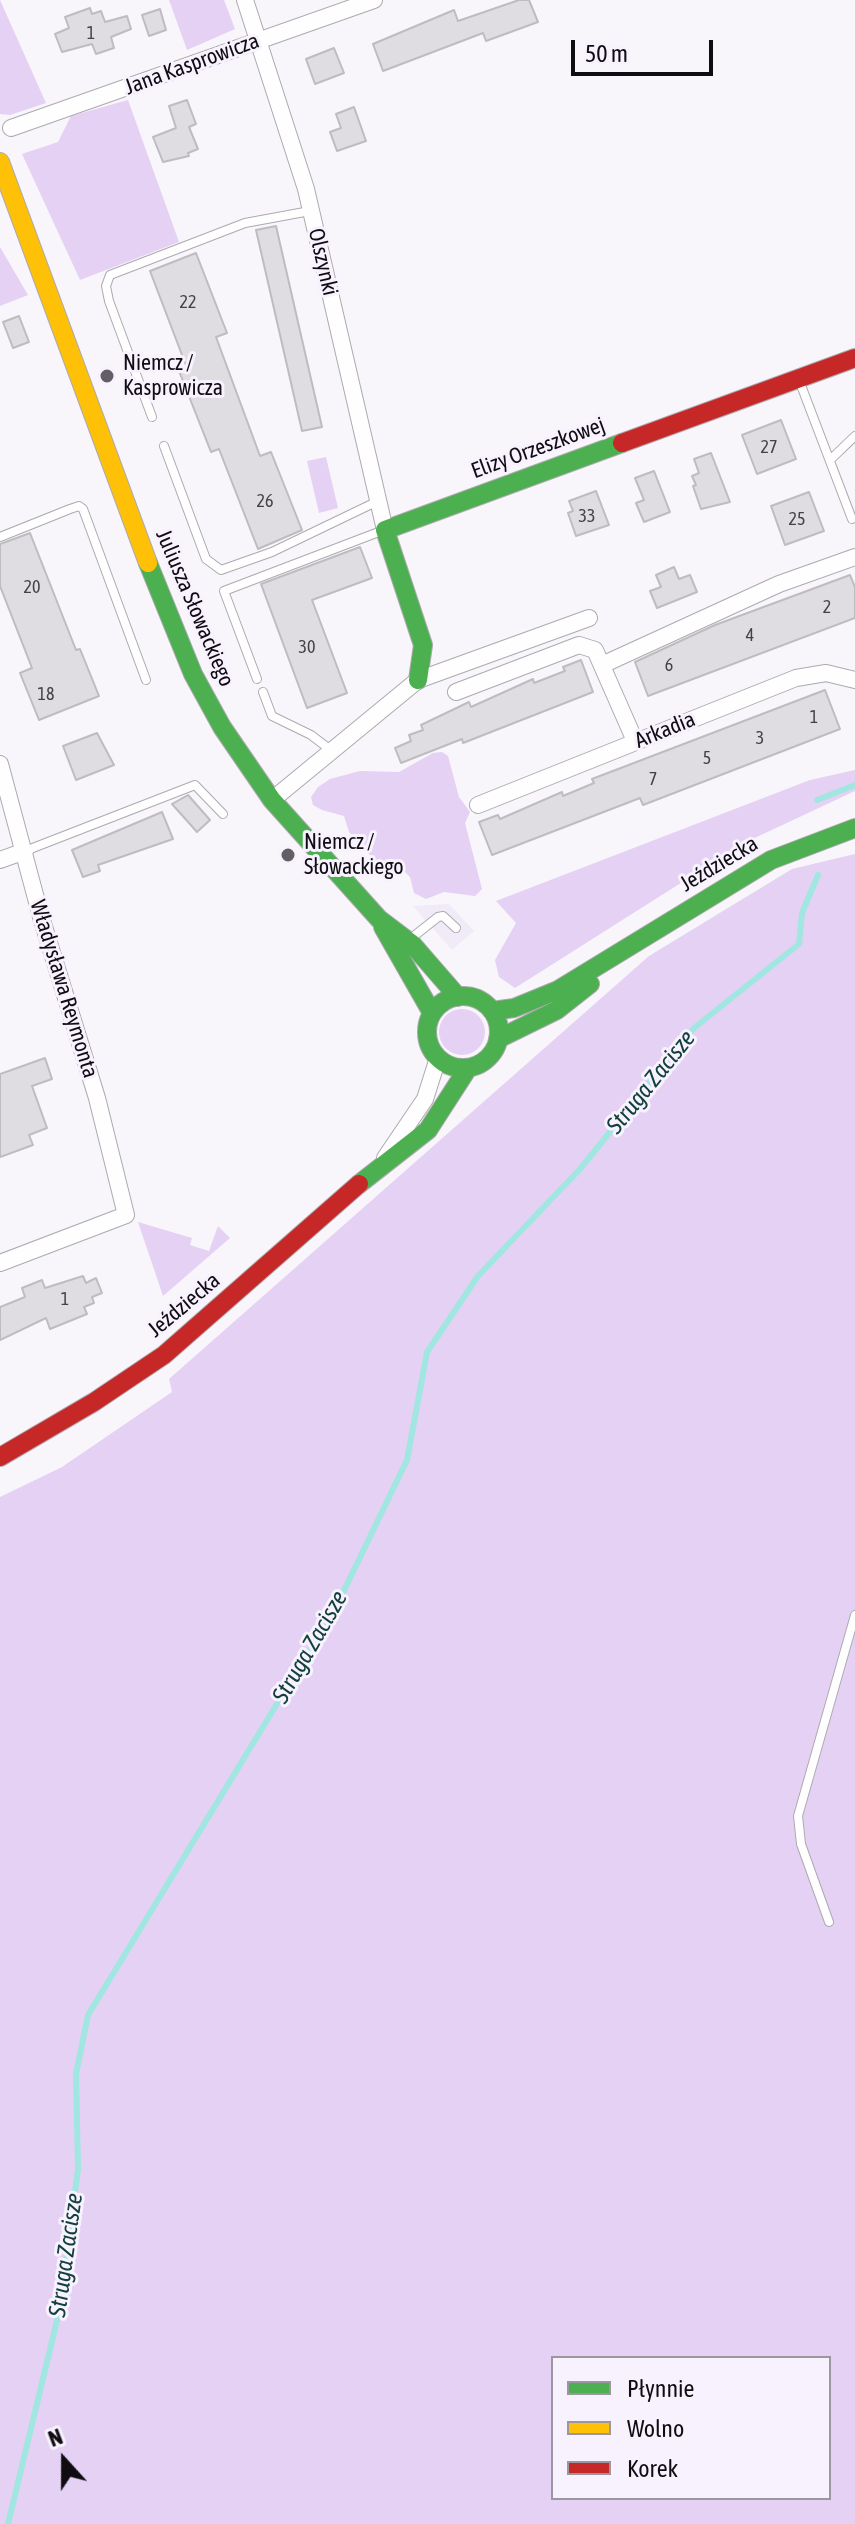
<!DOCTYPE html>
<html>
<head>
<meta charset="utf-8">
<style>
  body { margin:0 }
  #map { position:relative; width:855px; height:2524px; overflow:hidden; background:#f8f5fb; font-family:"Asap Condensed",sans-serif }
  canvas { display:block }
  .legend { position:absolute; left:551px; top:2356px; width:280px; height:144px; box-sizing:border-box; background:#f8f2fe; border:2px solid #9b96a0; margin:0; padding:10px 14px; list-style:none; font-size:24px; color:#100d12 }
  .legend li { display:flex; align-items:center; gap:16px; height:40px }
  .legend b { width:40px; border:2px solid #9b96a0 }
  .north { position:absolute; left:24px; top:2420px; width:80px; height:80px; -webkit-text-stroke:6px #f8f2fe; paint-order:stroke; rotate:339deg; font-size:22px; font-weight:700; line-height:32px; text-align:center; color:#100d12 }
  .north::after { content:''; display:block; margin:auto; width:28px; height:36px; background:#100d12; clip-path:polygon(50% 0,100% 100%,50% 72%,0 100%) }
  .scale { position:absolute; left:571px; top:40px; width:142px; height:36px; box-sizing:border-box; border:4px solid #100d12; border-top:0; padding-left:10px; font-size:24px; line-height:28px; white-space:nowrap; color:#100d12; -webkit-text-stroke:6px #f8f2fe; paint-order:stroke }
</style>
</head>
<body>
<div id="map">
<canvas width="855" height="2524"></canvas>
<ul class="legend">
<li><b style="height:10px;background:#4caf50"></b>Płynnie</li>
<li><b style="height:10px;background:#ffc107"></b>Wolno</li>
<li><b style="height:10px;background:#c62828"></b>Korek</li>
</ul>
<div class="north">N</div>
<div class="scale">50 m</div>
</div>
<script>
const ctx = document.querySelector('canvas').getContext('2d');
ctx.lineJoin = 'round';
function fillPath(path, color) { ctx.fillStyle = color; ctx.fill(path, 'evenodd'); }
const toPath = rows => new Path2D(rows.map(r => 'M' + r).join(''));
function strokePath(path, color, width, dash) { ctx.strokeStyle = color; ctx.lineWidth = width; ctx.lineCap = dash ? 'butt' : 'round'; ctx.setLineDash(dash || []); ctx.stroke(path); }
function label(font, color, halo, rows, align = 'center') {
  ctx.font = font + ' "Asap Condensed",sans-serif'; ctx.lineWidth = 6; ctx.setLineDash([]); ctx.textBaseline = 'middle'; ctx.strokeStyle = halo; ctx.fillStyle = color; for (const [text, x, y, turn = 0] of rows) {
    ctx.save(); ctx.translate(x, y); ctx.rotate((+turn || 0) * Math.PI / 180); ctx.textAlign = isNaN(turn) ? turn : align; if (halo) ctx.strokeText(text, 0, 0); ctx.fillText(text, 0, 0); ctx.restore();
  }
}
fillPath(toPath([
  [449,904,474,931,452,950,413,906]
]), '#f1eaf7');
fillPath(toPath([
  [0,0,46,103,10,115,0,114],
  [169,0,224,0,235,29,187,50],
  [128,100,179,242,80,280,22,154,58,142,71,116],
  [0,247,28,295,0,306],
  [326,457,338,508,319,513,307,461],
  [442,752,448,756,459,797,470,812,465,823,482,889,475,896,444,892,426,899,414,893,410,877,404,871,377,863,349,832,344,816,322,810,313,805,311,797,318,787,330,779,360,771,399,772,433,753],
  [855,770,855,791,744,843,515,988,499,977,495,960,516,923,496,901,810,780],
  [855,854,855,2524,0,2524,0,1497,62,1467,172,1392,169,1379,649,956,792,869],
  [553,2358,829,2358,829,2498,553,2498],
  '439 1032a23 23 0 1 1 46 0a23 23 0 1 1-46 0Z',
  [138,1222,192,1238,190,1245,209,1251,218,1226,230,1238,163,1296]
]), '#e5d1f4');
strokePath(toPath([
  [817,800,855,785],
  [8,2524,59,2312,78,2169,76,2074,88,2015,337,1605,407,1460,427,1352,478,1276,580,1169,694,1028,799,944,802,913,818,875]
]), '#a1e6e0', 6);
const building = toPath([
  [519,0,529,0,538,22,486,41,483,33,383,71,373,44,454,10,458,21,519,0],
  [90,8,92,14,101,11,105,22,127,16,131,29,111,37,114,48,96,54,92,44,62,52,55,34,69,28,65,17,90,8],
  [160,9,166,30,149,36,142,15,160,9],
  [334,48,344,73,315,84,306,59,334,48],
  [187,100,196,124,189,127,198,149,188,153,189,156,163,162,153,137,176,128,169,106,187,100],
  [354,107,366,141,337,151,330,132,341,128,336,114,354,107],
  [276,226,322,427,302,431,256,230,276,226],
  [196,253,227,333,216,337,260,456,271,452,302,530,258,549,219,449,211,452,179,371,187,368,150,271,196,253],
  [19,316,29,342,13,348,3,322,19,316],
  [781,420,796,459,757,474,742,435,781,420],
  [711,453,730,502,701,509,693,486,696,485,692,476,699,473,694,459,711,453],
  [654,471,670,512,644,522,636,503,644,500,635,478,654,471],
  [596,491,609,525,576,536,568,513,573,511,569,501,596,491],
  [809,492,824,531,785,545,771,506,809,492],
  [30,533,76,650,80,649,99,696,39,720,20,673,32,668,0,586,0,544,30,533],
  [360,547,372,578,312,600,347,693,307,708,261,584,360,547],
  [674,567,679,579,690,575,697,592,657,608,650,591,661,587,656,575,674,567],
  [850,575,855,587,855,618,648,696,635,662,715,625,850,575],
  [581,660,593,692,463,743,462,739,401,763,395,748,411,741,409,735,423,730,421,725,469,702,471,707,533,679,534,683,565,671,563,667,581,660],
  [825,690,840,729,643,805,640,798,492,855,479,822,498,815,500,819,562,792,563,796,594,783,592,779,825,690],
  [97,733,114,765,76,780,63,746,97,733],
  [188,795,210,820,197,832,172,804,188,795],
  [162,812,173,839,98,865,100,871,83,877,72,850,162,812],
  [45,1058,52,1079,32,1086,47,1128,29,1135,33,1145,0,1157,0,1074,45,1058],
  [83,1276,86,1283,96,1278,102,1293,92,1297,94,1303,84,1307,87,1314,50,1329,46,1318,0,1340,0,1307,25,1297,22,1288,42,1280,45,1288,83,1276]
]);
fillPath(building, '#dfdde2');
strokePath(building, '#bfbcc1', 2);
const lane = toPath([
  [799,380,852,519],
  [152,417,109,301,106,286,110,275,245,223,310,211],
  [164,446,206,559,221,570,272,552,378,501],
  [830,460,855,436],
  [0,537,70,509,79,506,83,509,146,680],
  [257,679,224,591,384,530],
  [263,692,272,716,311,735,332,751],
  [25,851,195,785,223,814],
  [409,940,438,917,443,916,456,928],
  [829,1922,801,1844,798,1816,855,1615]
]);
const street = toPath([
  [245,0,306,189,385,530],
  [11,128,374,0],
  [602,665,779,584,855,557],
  [456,692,579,645,595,650,635,741],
  [0,764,41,917,97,1098,126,1215,0,1263],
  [272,800,418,680,589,618],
  [478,805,796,678,826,673,855,680],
  [0,860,25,851],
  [385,1158,425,1099,438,1058]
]);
const fast = toPath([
  [148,563,193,674,222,727,272,800,379,919,412,944,458,997],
  [418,680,423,645,385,530,622,443],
  [383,927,432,1013],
  '427 1032a36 36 0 1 1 72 0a36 36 0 1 1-72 0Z',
  [492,1011,514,1008,558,990,771,860,855,828],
  [498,1039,557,1010,590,984],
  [359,1184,428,1130,468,1068]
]);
const slow = toPath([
  [0,162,148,563]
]);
const jam = toPath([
  [622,443,855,358],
  [0,1457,94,1402,164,1355,359,1184]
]);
strokePath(lane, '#acaaaf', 10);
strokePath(street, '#acaaaf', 18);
strokePath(fast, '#acaaaf', 20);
strokePath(slow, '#acaaaf', 20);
strokePath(jam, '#acaaaf', 20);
strokePath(lane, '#fefefe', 8);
strokePath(street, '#fefefe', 16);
strokePath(fast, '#4caf50', 18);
strokePath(slow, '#ffc107', 18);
strokePath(jam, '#c62828', 18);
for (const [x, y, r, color] of [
  [107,376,8,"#615e64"],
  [288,855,8,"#615e64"]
]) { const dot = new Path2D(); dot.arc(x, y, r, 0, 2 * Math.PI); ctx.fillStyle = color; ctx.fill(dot); strokePath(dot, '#f8f2fe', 3); }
label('18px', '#454247', null, [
  ["1",91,33],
  ["22",188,302],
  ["27",769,447],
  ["26",265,501],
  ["33",587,516],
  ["25",797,519],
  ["20",32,587],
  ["2",827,607],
  ["4",750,635],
  ["30",307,647],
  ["6",669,665],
  ["18",46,694],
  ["1",814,717],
  ["3",760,738],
  ["5",707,758],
  ["7",653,779],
  ["1",65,1299]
]);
label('22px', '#100d12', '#f8f2fe', [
  ["Jana Kasprowicza",192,64,-20],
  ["Olszynki",323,262,77],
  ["Elizy Orzeszkowej",538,448,-20],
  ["Juliusza Słowackiego",195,608,67],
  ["Arkadia",665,730,-22],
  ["Jeździecka",719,864,-31],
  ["Władysława Reymonta",64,989,73],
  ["Jeździecka",184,1305,-40]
]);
label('22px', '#100d12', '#f8f2fe', [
  ["Niemcz /",123,363],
  ["Kasprowicza",123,388],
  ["Niemcz /",304,842],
  ["Słowackiego",304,867]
], 'left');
label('italic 24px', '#12403c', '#f8f2fe', [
  ["Struga Zacisze",651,1082,-51],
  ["Struga Zacisze",310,1647,-60],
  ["Struga Zacisze",66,2255,-82]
]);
</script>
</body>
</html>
